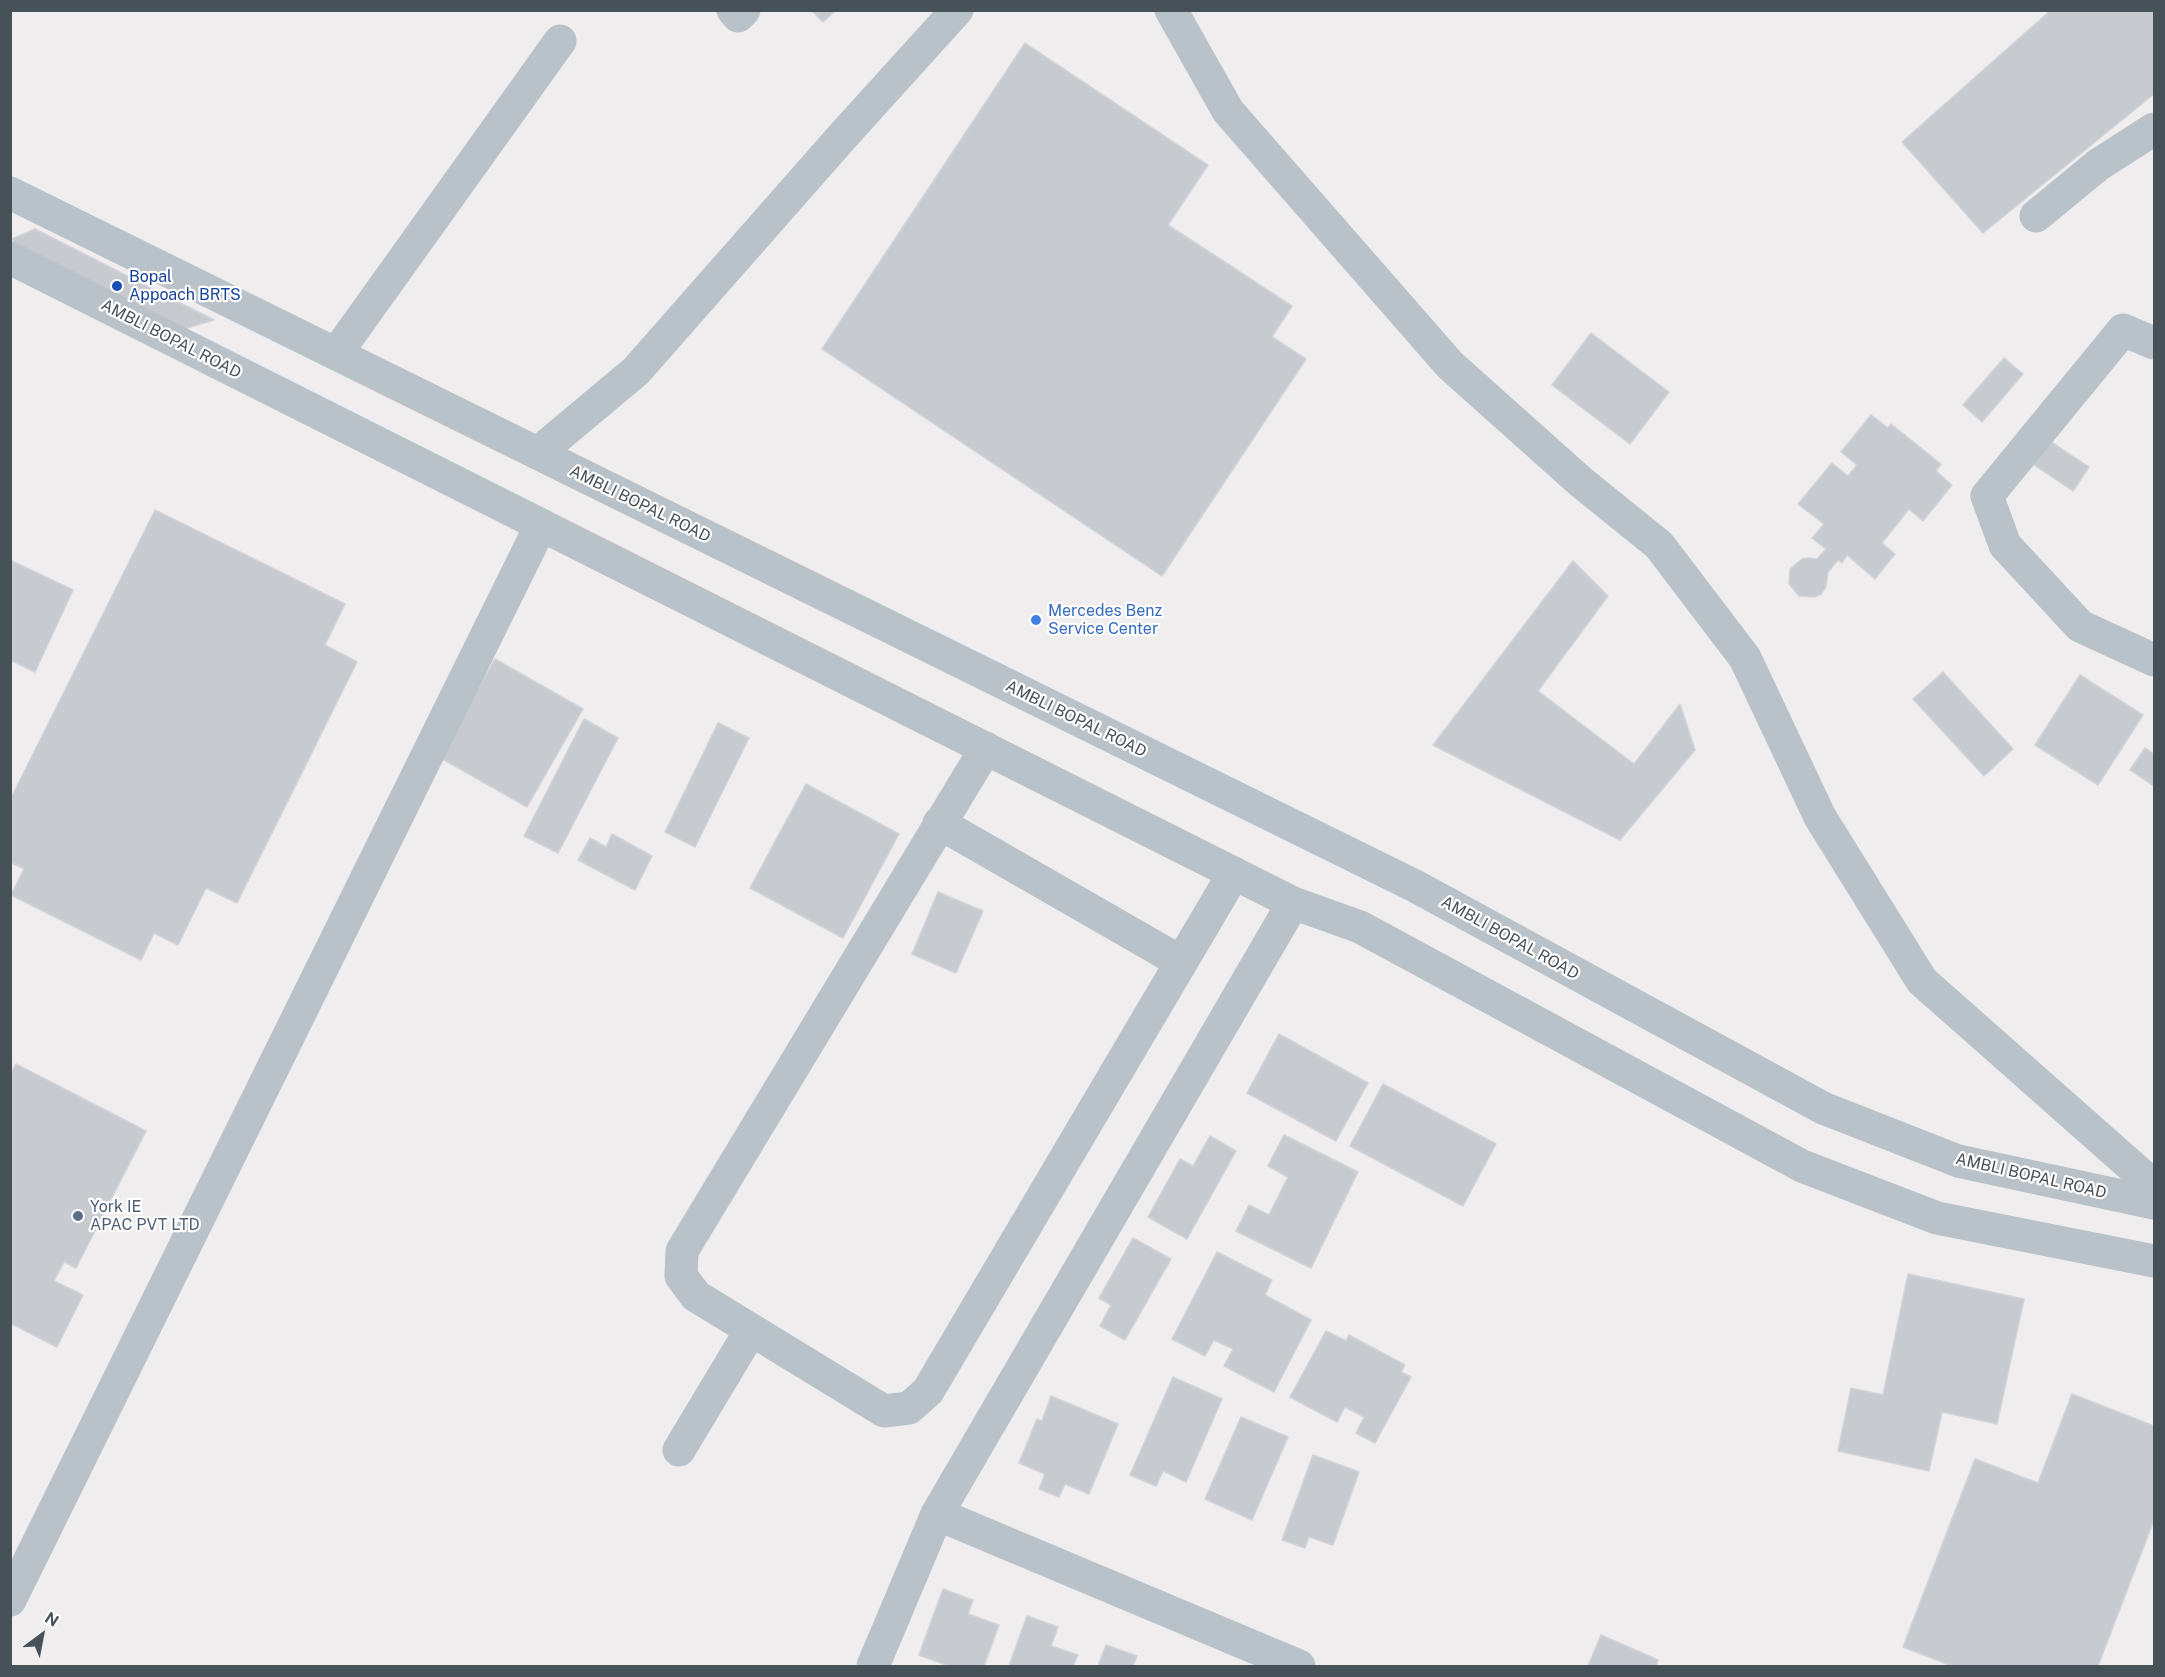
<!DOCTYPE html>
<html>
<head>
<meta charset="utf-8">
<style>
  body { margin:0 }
  #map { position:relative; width:2165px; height:1677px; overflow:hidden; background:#efeded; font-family:"Public Sans",sans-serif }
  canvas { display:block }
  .frame { position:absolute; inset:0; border:12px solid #475158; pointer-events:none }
  .north { position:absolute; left:12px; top:1605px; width:60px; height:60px; -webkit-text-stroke:4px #fff; paint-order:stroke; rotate:32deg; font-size:16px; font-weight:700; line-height:24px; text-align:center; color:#475158 }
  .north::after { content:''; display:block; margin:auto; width:21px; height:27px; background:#475158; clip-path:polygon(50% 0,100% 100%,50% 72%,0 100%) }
</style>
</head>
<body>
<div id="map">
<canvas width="2165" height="1677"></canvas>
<div class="frame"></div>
<div class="north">N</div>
</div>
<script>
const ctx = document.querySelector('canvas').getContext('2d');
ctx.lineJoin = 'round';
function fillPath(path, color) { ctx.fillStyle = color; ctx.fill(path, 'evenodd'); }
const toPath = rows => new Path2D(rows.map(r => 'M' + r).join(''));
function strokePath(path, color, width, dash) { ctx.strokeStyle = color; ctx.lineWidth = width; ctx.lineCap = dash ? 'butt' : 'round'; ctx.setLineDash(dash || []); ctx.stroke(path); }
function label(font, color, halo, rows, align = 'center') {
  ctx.font = font + ' "Public Sans",sans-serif'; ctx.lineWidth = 4.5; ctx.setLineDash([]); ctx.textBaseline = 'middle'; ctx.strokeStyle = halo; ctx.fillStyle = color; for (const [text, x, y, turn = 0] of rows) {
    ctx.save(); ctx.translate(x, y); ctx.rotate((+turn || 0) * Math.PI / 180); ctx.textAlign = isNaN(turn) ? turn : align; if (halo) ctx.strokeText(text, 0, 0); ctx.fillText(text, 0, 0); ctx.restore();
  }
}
const building = toPath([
  [811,10,836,10,823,22,811,10],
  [2051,10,2154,10,2154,94,1983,233,1902,142,2051,10],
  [1025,43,1208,165,1168,225,1292,306,1272,337,1306,359,1162,576,822,349,1025,43],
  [35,229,214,320,177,331,19,252,12,239,35,229],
  [1591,333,1669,392,1630,444,1552,385,1591,333],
  [2004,358,2023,374,1982,422,1963,405,2004,358],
  [1871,415,1888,428,1891,424,1941,464,1936,471,1952,485,1923,521,1909,509,1882,543,1895,554,1875,579,1847,555,1842,563,1838,560,1828,572,1826,587,1821,594,1815,597,1799,596,1789,584,1790,569,1802,559,1809,558,1817,559,1826,549,1812,538,1824,524,1798,504,1832,463,1848,476,1857,465,1841,452,1871,415],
  [2041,435,2089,467,2073,491,2025,459,2041,435],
  [155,510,345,604,325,645,357,662,237,903,206,888,178,945,154,933,141,960,11,895,24,869,10,862,10,800,155,510],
  [10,560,73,590,35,672,10,660,10,560],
  [1573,561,1608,596,1538,691,1634,764,1680,704,1695,750,1620,840,1433,745,1573,561],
  [495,659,583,709,527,807,439,757,495,659],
  [1943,672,2013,749,1984,776,1913,699,1943,672],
  [2080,675,2143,715,2098,785,2035,745,2080,675],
  [584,719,618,738,558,853,524,836,584,719],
  [718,723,749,738,695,847,665,832,718,723],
  [2145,748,2154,754,2154,786,2130,770,2145,748],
  [806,784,899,834,843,938,750,888,806,784],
  [612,834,652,856,635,890,578,860,590,838,606,847,612,834],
  [938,892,983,911,956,973,912,954,938,892],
  [1279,1034,1368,1083,1336,1141,1247,1093,1279,1034],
  [16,1064,146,1131,76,1268,64,1262,54,1281,83,1295,57,1347,10,1323,10,1075,16,1064],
  [1383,1084,1496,1144,1463,1206,1350,1146,1383,1084],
  [1284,1135,1358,1172,1311,1268,1236,1231,1249,1205,1269,1215,1288,1177,1268,1166,1284,1135],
  [1210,1136,1236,1151,1187,1239,1148,1217,1180,1159,1193,1166,1210,1136],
  [1133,1238,1171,1259,1125,1340,1100,1326,1111,1305,1099,1298,1133,1238],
  [1217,1252,1272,1280,1265,1295,1311,1320,1274,1392,1224,1366,1233,1349,1214,1340,1205,1356,1172,1339,1217,1252],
  [1908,1274,2024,1299,1997,1424,1942,1412,1929,1471,1838,1451,1851,1388,1883,1395,1908,1274],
  [1326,1331,1346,1341,1349,1335,1405,1365,1401,1372,1411,1377,1375,1443,1356,1433,1364,1417,1345,1407,1337,1422,1290,1397,1326,1331],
  [1173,1377,1222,1399,1186,1482,1163,1471,1156,1486,1130,1475,1173,1377],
  [2072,1394,2154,1426,2154,1520,2098,1666,1952,1666,1903,1647,1975,1459,2038,1483,2072,1394],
  [1051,1396,1118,1424,1089,1494,1065,1484,1059,1497,1039,1489,1045,1474,1019,1463,1037,1419,1042,1421,1051,1396],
  [1241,1417,1288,1437,1252,1520,1205,1499,1241,1417],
  [1313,1455,1359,1472,1333,1545,1309,1537,1305,1548,1282,1540,1313,1455],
  [943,1589,973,1600,968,1614,999,1625,984,1666,949,1666,919,1655,943,1589],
  [1027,1616,1058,1627,1051,1646,1078,1655,1073,1666,1009,1666,1027,1616],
  [1601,1635,1658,1660,1656,1666,1588,1666,1601,1635],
  [1106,1645,1137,1656,1133,1666,1098,1666,1106,1645]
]);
fillPath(building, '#c7cacf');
strokePath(building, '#d1d3d8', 1.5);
strokePath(toPath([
  [733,10,738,16,744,10],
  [1171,10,1228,111,1450,365,1581,482,1659,545,1745,658,1820,817,1922,981,2154,1186],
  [10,193,1415,886,1823,1108,1958,1161,2154,1203],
  [2036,216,2098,165,2154,129],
  [10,258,1293,903,1360,927,1802,1166,1937,1218,2154,1261],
  [2154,343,2123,330,1987,496,2005,545,2080,626,2154,660],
  [336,354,560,41],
  [538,453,636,371,841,138,957,10],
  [986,748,682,1251,681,1276,696,1296,884,1411,909,1408,928,1391,1234,873],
  [939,823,1181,962],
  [679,1450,751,1330],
  [937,1514,1299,1666],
  [10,1600,541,525],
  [873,1666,937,1514,1293,903]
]), '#b9c2c8', 33);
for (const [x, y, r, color] of [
  [117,286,6,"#1a4fb4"],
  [1036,620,6,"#3f7fe0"],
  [78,1216,6,"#5c6f8a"]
]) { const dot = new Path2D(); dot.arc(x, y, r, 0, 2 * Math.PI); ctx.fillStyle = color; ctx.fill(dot); strokePath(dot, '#fff', 2); }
label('16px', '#164399', '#fff', [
  ["Bopal",129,277],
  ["Appoach BRTS",129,295]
], 'left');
label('16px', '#475158', '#fff', [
  ["AMBLI BOPAL ROAD",171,339,27],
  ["AMBLI BOPAL ROAD",640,504,26],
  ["AMBLI BOPAL ROAD",1076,719,26],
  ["AMBLI BOPAL ROAD",1510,938,29],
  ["AMBLI BOPAL ROAD",2031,1176,13]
]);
label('16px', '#366cbe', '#fff', [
  ["Mercedes Benz",1048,611],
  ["Service Center",1048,629]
], 'left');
label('16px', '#4e5e75', '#fff', [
  ["York IE",90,1207],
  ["APAC PVT LTD",90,1225]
], 'left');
</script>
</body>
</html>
